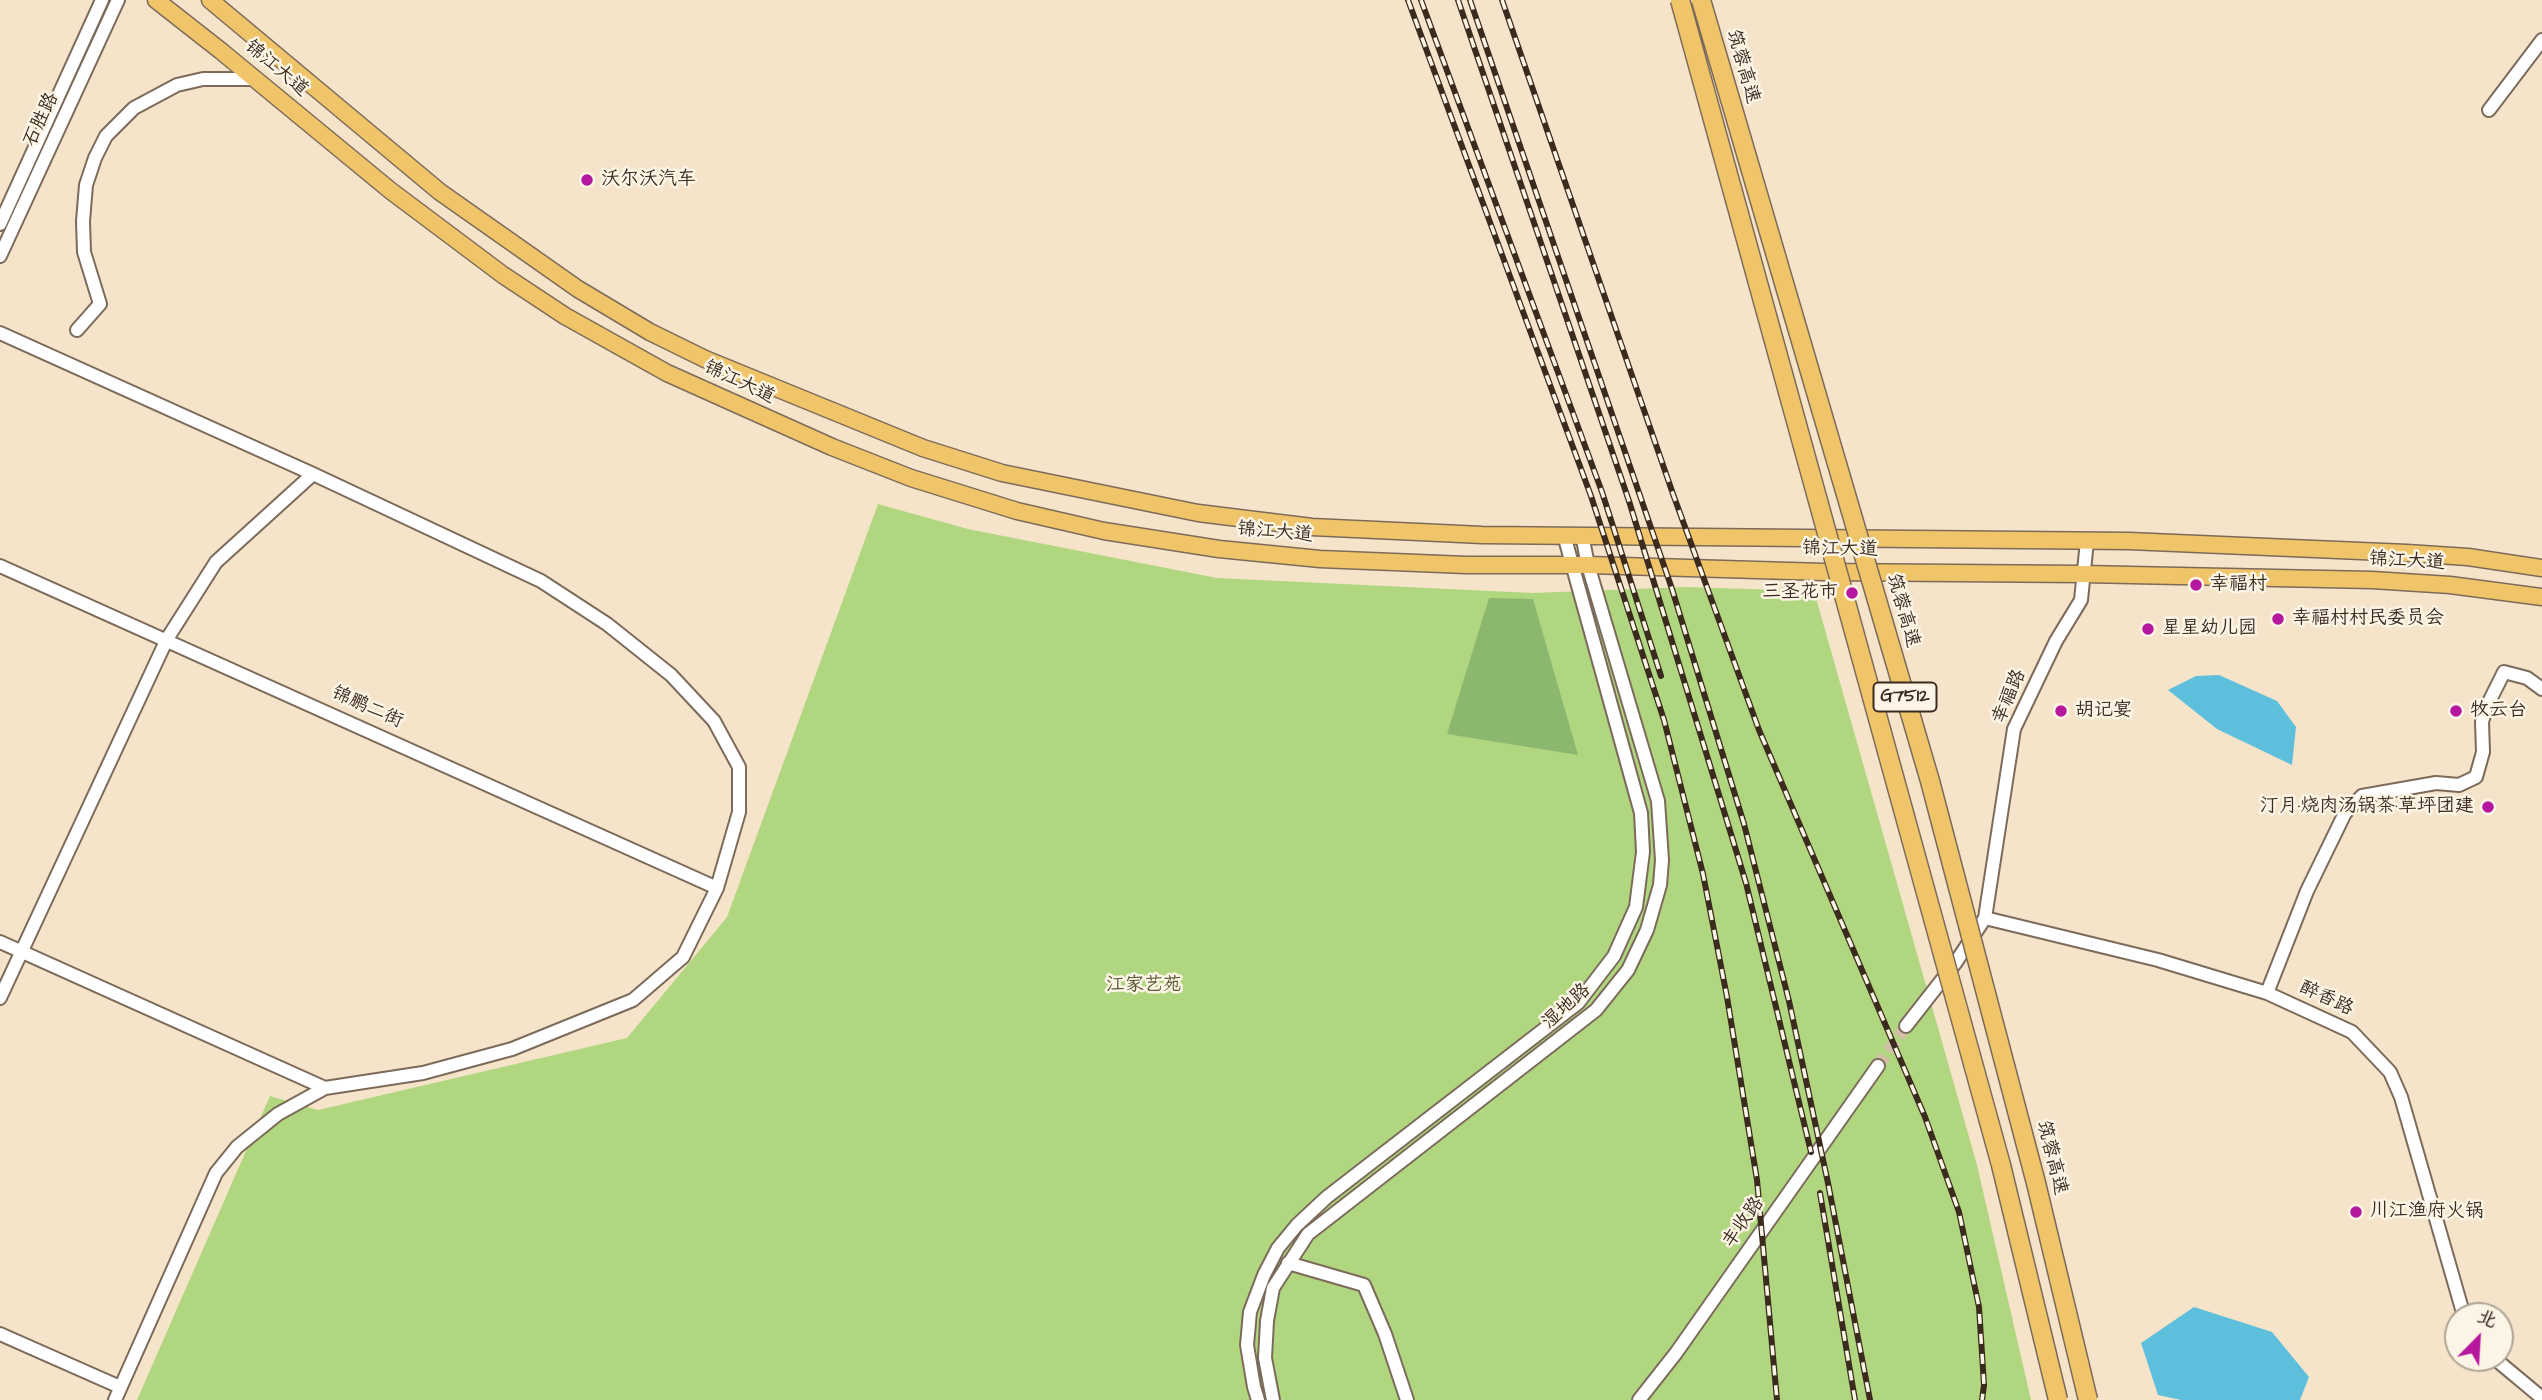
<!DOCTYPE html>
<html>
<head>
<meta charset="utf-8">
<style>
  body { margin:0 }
  #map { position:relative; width:2542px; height:1400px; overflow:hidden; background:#f6e4ca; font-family:"Architects Daughter","LXGW WenKai TC",sans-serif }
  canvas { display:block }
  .north { position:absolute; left:2444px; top:1302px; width:70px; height:70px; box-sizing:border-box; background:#fcf5e5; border:2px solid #afa495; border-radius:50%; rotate:24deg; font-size:19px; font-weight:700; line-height:28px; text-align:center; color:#3b2a1e }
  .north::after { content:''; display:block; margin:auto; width:24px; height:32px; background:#b5179e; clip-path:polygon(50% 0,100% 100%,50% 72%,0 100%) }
</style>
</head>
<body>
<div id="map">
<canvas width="2542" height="1400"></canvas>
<div class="north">北</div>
</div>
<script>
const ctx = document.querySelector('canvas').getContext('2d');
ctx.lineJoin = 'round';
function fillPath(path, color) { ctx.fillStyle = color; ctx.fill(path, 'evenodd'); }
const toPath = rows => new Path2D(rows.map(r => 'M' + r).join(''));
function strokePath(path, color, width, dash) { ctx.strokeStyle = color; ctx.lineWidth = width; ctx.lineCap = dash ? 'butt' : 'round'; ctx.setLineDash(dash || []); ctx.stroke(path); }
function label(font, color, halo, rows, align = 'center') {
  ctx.font = font + ' "Architects Daughter","LXGW WenKai TC",sans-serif'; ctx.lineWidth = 5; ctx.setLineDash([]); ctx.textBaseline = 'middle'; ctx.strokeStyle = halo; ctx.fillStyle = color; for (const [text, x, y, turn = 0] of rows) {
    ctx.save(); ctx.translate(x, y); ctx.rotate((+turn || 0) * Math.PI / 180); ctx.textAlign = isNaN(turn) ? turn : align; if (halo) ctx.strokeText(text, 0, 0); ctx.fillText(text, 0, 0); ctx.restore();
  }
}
fillPath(toPath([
  [878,504,968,529,1217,578,1533,593,1685,587,1814,591,1977,1165,2031,1400,137,1400,270,1096,318,1110,627,1038,727,917]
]), '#b1d680');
fillPath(toPath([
  [1489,598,1533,599,1578,755,1447,734]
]), '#8cb76e');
fillPath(toPath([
  [2219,675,2277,701,2296,727,2292,765,2217,729,2168,690,2196,676],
  [2194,1307,2272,1332,2309,1377,2300,1400,2181,1400,2158,1395,2141,1343]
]), '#5dbfdc');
strokePath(toPath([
  [1878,1066,1906,1026]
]), '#d1bfa8', 12, [12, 6]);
const minor = toPath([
  [2489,110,2542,40],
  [0,224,102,0],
  [0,256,118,0],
  [77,330,100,304,84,252,83,221,86,185,95,158,106,136,134,108,177,85,203,79,254,79],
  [0,333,313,474,541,581,607,624,671,675,714,721,739,767,739,812,717,888,683,957,633,1000,512,1049,423,1073,325,1088,278,1114,237,1147,216,1173,115,1400],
  [0,566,717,888],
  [1985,918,2158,960,2267,993,2352,1032,2390,1072,2401,1097,2464,1316],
  [0,942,325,1088],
  [2267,993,2307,891,2345,813,2362,796,2436,783,2459,785,2476,777,2483,752,2482,722,2486,708,2504,672,2527,678,2542,689],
  [0,998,167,639,216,562,313,474],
  [1906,1026,1956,962,1985,918,2014,729,2056,641,2081,600,2087,541],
  [1288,1263,1364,1285,1385,1334,1407,1400],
  [0,1334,120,1387],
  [2494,1358,2542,1398],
  [1258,1400,1254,1387,1247,1345,1250,1312,1264,1275,1278,1248,1297,1225,1327,1197,1578,1003,1614,956,1636,907,1643,852,1641,813,1564,535],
  [1273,1400,1265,1358,1267,1321,1273,1288,1308,1234,1596,1010,1628,970,1647,930,1660,885,1662,860,1658,801,1588,565,1582,535],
  [1639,1400,1676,1353,1878,1066]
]);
const major = toPath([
  [156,0,221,51,391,191,503,275,565,316,667,373,832,447,911,478,1017,511,1104,531,1219,549,1320,559,1466,565,1588,565,1824,572,2083,574,2372,580,2450,585,2542,597],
  [210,0,440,192,578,289,650,332,705,359,923,448,1002,473,1198,513,1312,527,1482,535,2129,541,2407,553,2468,557,2542,568]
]);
strokePath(minor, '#7c6b5a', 16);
strokePath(major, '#7c6b5a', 19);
strokePath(minor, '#fff', 12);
strokePath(major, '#f0c469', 16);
const rail = toPath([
  [1408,0,1591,496,1664,720,1703,874,1727,997,1757,1180,1777,1400],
  [1421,0,1602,492,1661,676],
  [1458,0,1629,501,1746,883,1811,1152],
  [1470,0,1672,589,1744,824,1789,1001,1828,1183,1870,1400],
  [1502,0,1673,494,1759,730,1925,1117,1959,1212,1979,1307,1984,1385,1982,1400],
  [1820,1193,1855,1400]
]);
strokePath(rail, '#3b2a1e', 6);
strokePath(rail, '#fcf5e5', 3.5, [10]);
const highwayBridge = toPath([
  [1680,0,2001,1165,2058,1400],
  [1701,0,1930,781,2036,1183,2088,1400]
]);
strokePath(highwayBridge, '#7c6b5a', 21, []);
strokePath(highwayBridge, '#f0c469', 18);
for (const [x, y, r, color] of [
  [587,180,7,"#b5179e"],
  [2196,585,7,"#b5179e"],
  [1852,593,7,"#b5179e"],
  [2278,619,7,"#b5179e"],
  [2148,629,7,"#b5179e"],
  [2061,711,7,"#b5179e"],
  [2456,711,7,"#b5179e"],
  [2488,807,7,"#b5179e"],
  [2356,1212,7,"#b5179e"]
]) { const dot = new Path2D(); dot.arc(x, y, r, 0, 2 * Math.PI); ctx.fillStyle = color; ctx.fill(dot); strokePath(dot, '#fcf5e5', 2.5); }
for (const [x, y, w] of [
  [1905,697,63]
]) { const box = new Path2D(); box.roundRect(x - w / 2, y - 14.5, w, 29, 5); ctx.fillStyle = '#fcf5e5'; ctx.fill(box); strokePath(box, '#3b2a1e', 2); }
label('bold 18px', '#3b2a1e', null, [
  ["G7512",1905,697]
]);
label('19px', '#3b2a1e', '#fcf5e5', [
  ["筑蓉高速",1742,67,74],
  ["锦江大道",276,69,40],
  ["石胜路",42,120,-65],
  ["锦江大道",739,383,25],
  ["锦江大道",1275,533,5],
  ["锦江大道",1840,550,1],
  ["锦江大道",2407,562,3],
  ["筑蓉高速",1902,611,74],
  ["幸福路",2010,697,-67],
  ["锦鹏二街",367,708,24],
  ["醉香路",2326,999,25],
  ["湿地路",1567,1007,-42],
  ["筑蓉高速",2051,1158,76],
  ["丰收路",1744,1223,-55]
]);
label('19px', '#3b2a1e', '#fcf5e5', [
  ["沃尔沃汽车",601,180],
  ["幸福村",2210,585],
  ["三圣花市",1838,593,"right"],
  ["幸福村村民委员会",2292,619],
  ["星星幼儿园",2162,629],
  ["胡记宴",2075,711],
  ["牧云台",2470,711],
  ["汀月·烧肉汤锅茶·草坪团建",2474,807,"right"],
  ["川江渔府火锅",2370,1212]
], 'left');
label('19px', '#585536', '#fcf5e5', [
  ["江家艺苑",1144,986]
]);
</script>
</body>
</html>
